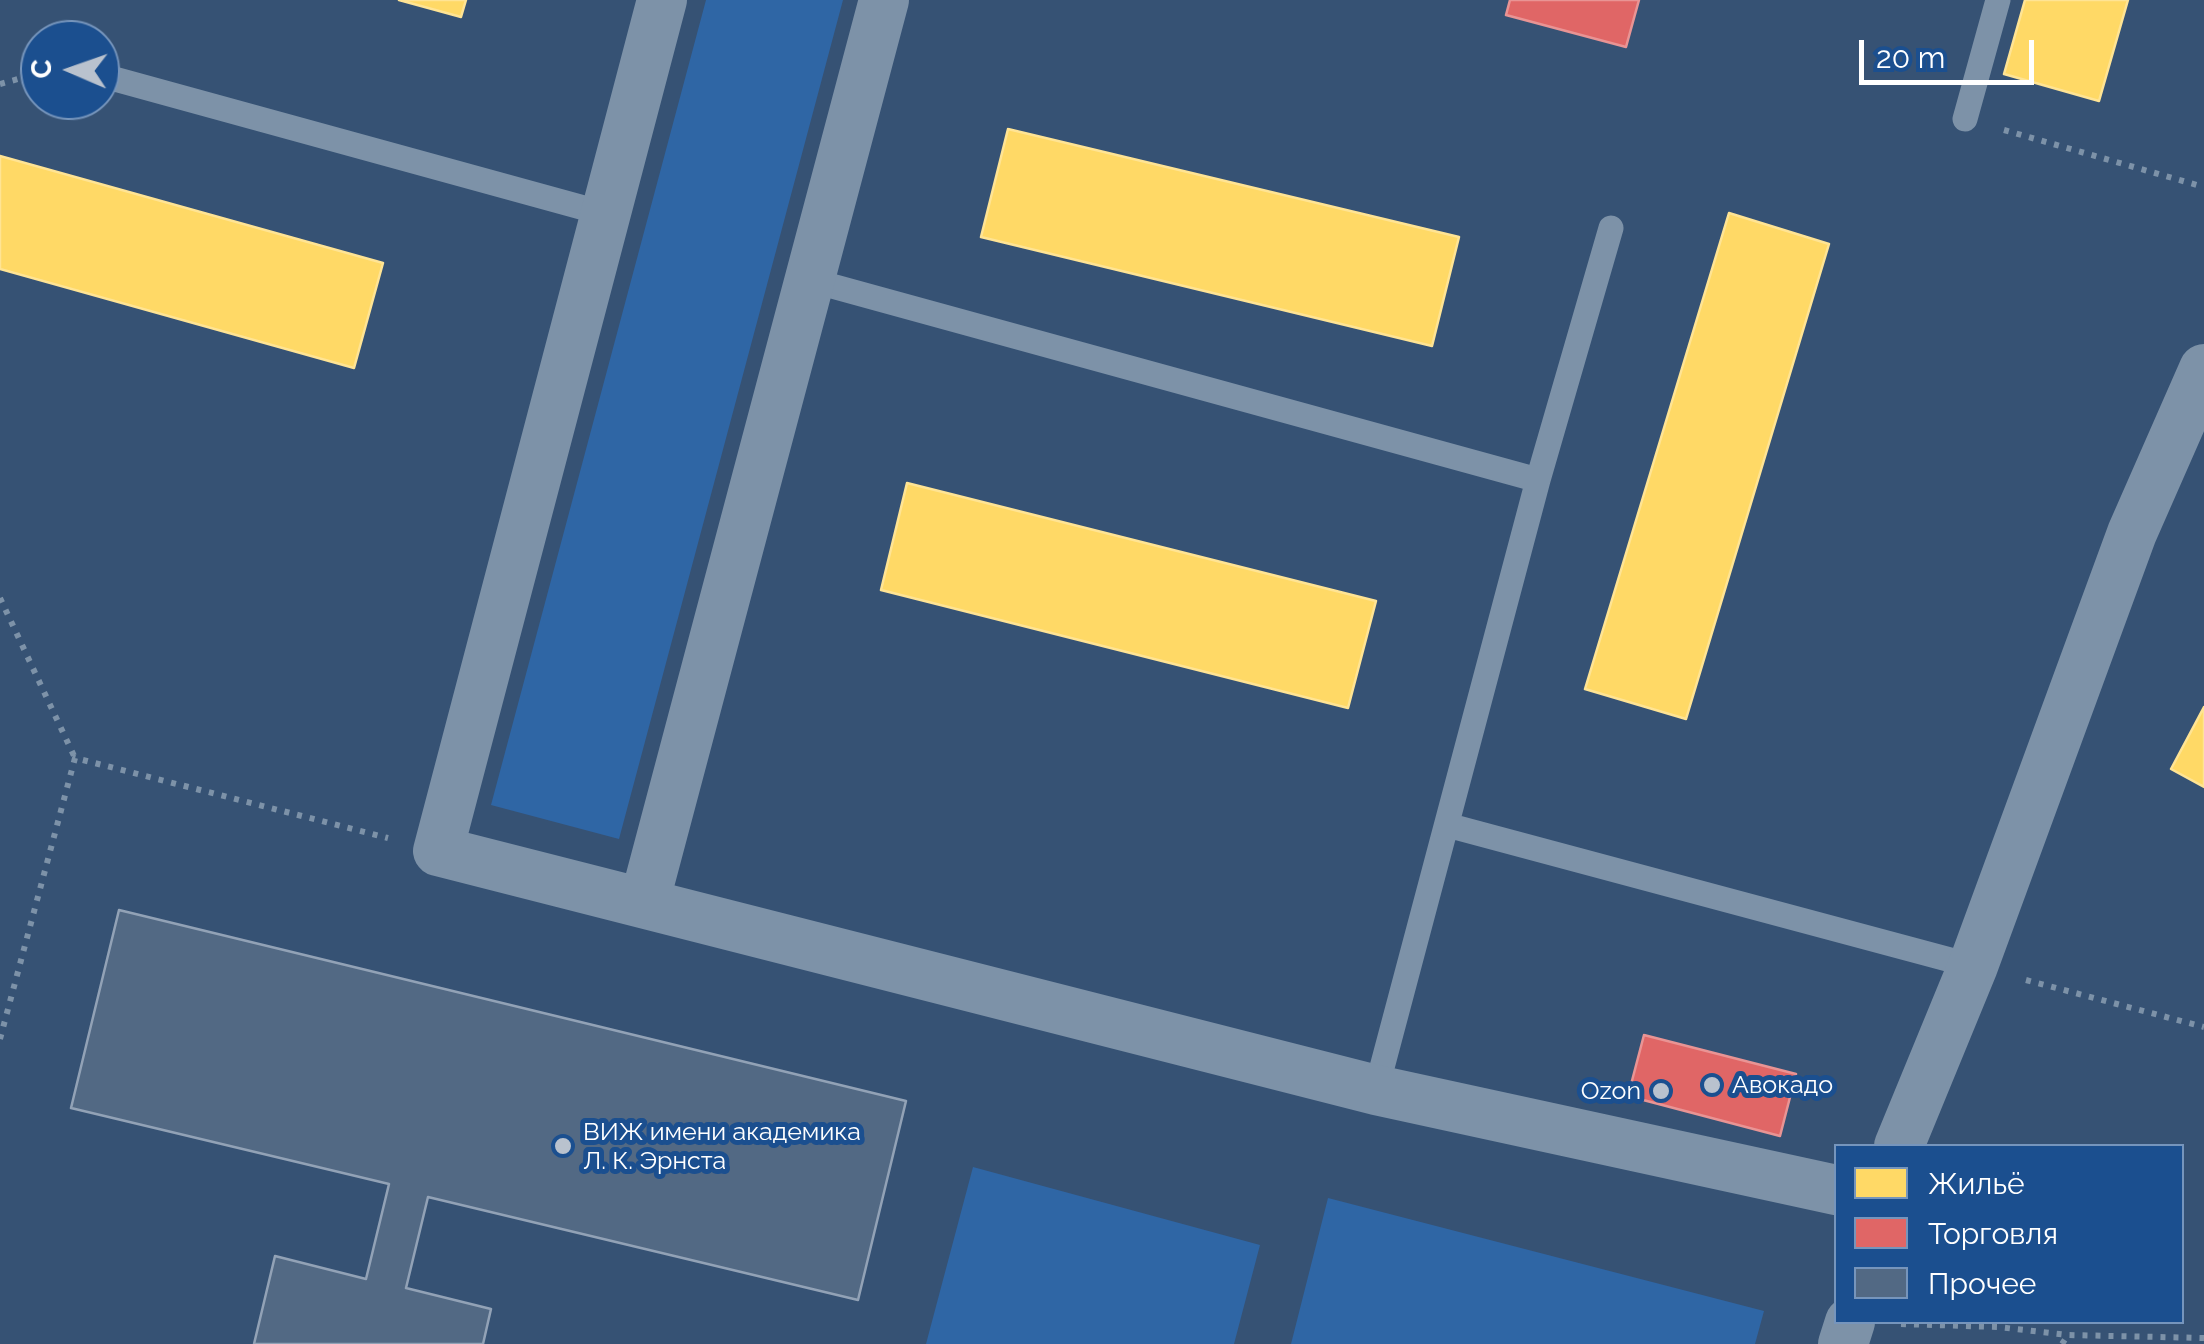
<!DOCTYPE html>
<html>
<head>
<meta charset="utf-8">
<style>
  body { margin:0 }
  #map { position:relative; width:2204px; height:1344px; overflow:hidden; background:#365274; font-family:Raleway,sans-serif }
  canvas { display:block }
  .legend { position:absolute; left:1834px; top:1144px; width:350px; height:180px; box-sizing:border-box; background:#1b4f8f; border:2px solid #7695bc; margin:0; padding:12px 18px; list-style:none; font-size:30px; color:#fff }
  .legend li { display:flex; align-items:center; gap:20px; height:50px }
  .legend b { width:50px; border:2px solid #7695bc }
  .north { position:absolute; left:20px; top:20px; width:100px; height:100px; box-sizing:border-box; background:#1b4f8f; border:2px solid #7695bc; border-radius:50%; rotate:272deg; font-size:28px; font-weight:700; line-height:40px; text-align:center; color:#fff }
  .north::after { content:''; display:block; margin:auto; width:35px; height:45px; background:#b9c2ce; clip-path:polygon(50% 0,100% 100%,50% 72%,0 100%) }
  .scale { position:absolute; left:1859px; top:40px; width:175px; height:45px; box-sizing:border-box; border:5px solid #fff; border-top:0; padding-left:12px; font-size:30px; line-height:35px; white-space:nowrap; color:#fff; -webkit-text-stroke:8px #1b4f8f; paint-order:stroke }
</style>
</head>
<body>
<div id="map">
<canvas width="2204" height="1344"></canvas>
<ul class="legend">
<li><b style="height:28px;background:#ffd966"></b>Жильё</li>
<li><b style="height:28px;background:#e06666"></b>Торговля</li>
<li><b style="height:28px;background:#526984"></b>Прочее</li>
</ul>
<div class="north">С</div>
<div class="scale">20 m</div>
</div>
<script>
const ctx = document.querySelector('canvas').getContext('2d');
ctx.lineJoin = 'round';
function fillPath(path, color) { ctx.fillStyle = color; ctx.fill(path, 'evenodd'); }
const toPath = rows => new Path2D(rows.map(r => 'M' + r).join(''));
function strokePath(path, color, width, dash) { ctx.strokeStyle = color; ctx.lineWidth = width; ctx.lineCap = dash ? 'butt' : 'round'; ctx.setLineDash(dash || []); ctx.stroke(path); }
function label(font, color, halo, rows, align = 'center') {
  ctx.font = font + ' Raleway,sans-serif'; ctx.lineWidth = 10; ctx.setLineDash([]); ctx.textBaseline = 'middle'; ctx.strokeStyle = halo; ctx.fillStyle = color; for (const [text, x, y, turn = 0] of rows) {
    ctx.save(); ctx.translate(x, y); ctx.rotate((+turn || 0) * Math.PI / 180); ctx.textAlign = isNaN(turn) ? turn : align; if (halo) ctx.strokeText(text, 0, 0); ctx.fillText(text, 0, 0); ctx.restore();
  }
}
fillPath(toPath([
  [706,0,843,0,619,839,491,805],
  [973,1167,1260,1245,1234,1344,926,1344],
  [1328,1198,1764,1311,1755,1344,1291,1344]
]), '#2f66a5');
const homes = toPath([
  [399,0,466,0,461,17,399,0],
  [2025,0,2128,0,2099,101,2004,74,2025,0],
  [1008,129,1459,237,1432,346,981,237,1008,129],
  [0,156,383,263,354,368,0,269,0,156],
  [1729,213,1829,244,1686,719,1585,689,1729,213],
  [907,483,1376,601,1348,708,881,590,907,483],
  [2204,707,2204,787,2171,769,2204,707]
]);
fillPath(homes, '#ffd966');
strokePath(homes, '#ffe494', 2.5);
const shops = toPath([
  [1510,0,1639,0,1626,47,1506,15,1510,0],
  [1644,1035,1796,1074,1780,1136,1628,1096,1644,1035]
]);
fillPath(shops, '#e06666');
strokePath(shops, '#e99494', 2.5);
const building = toPath([
  [119,910,906,1101,858,1300,428,1197,406,1288,491,1309,483,1344,254,1344,275,1256,366,1279,389,1184,71,1108,119,910]
]);
fillPath(building, '#526984');
strokePath(building, '#92a2b6', 2.5);
strokePath(toPath([
  [0,84,40,73],
  [2004,130,2204,187],
  [0,598,75,758],
  [2026,980,2204,1027],
  [0,1039,75,758,388,838],
  [1901,1324,1998,1327,2068,1335,2204,1338],
  [2062,1344,2068,1335]
]), '#7d92a8', 6, [5, 8]);
strokePath(toPath([
  [100,75,606,214],
  [1965,119,1998,0],
  [810,280,1538,480],
  [1447,825,1973,966],
  [1376,1090,1538,480,1611,228]
]), '#7d92a8', 25);
strokePath(toPath([
  [662,0,438,851,1376,1090,1836,1190],
  [644,903,884,0],
  [1899,1146,1973,966,2132,533,2204,369],
  [1843,1344,1850,1322]
]), '#7d92a8', 50);
for (const [x, y, r, color] of [
  [1712,1085,10,"#b9c2ce"],
  [1661,1091,10,"#b9c2ce"],
  [563,1146,10,"#b9c2ce"]
]) { const dot = new Path2D(); dot.arc(x, y, r, 0, 2 * Math.PI); ctx.fillStyle = color; ctx.fill(dot); strokePath(dot, '#1b4f8f', 4); }
label('25px', '#fff', '#1b4f8f', [
  ["Авокадо",1732,1085],
  ["Ozon",1641,1091,"right"],
  ["ВИЖ имени академика",583,1132],
  ["Л. К. Эрнста",583,1161]
], 'left');
</script>
</body>
</html>
